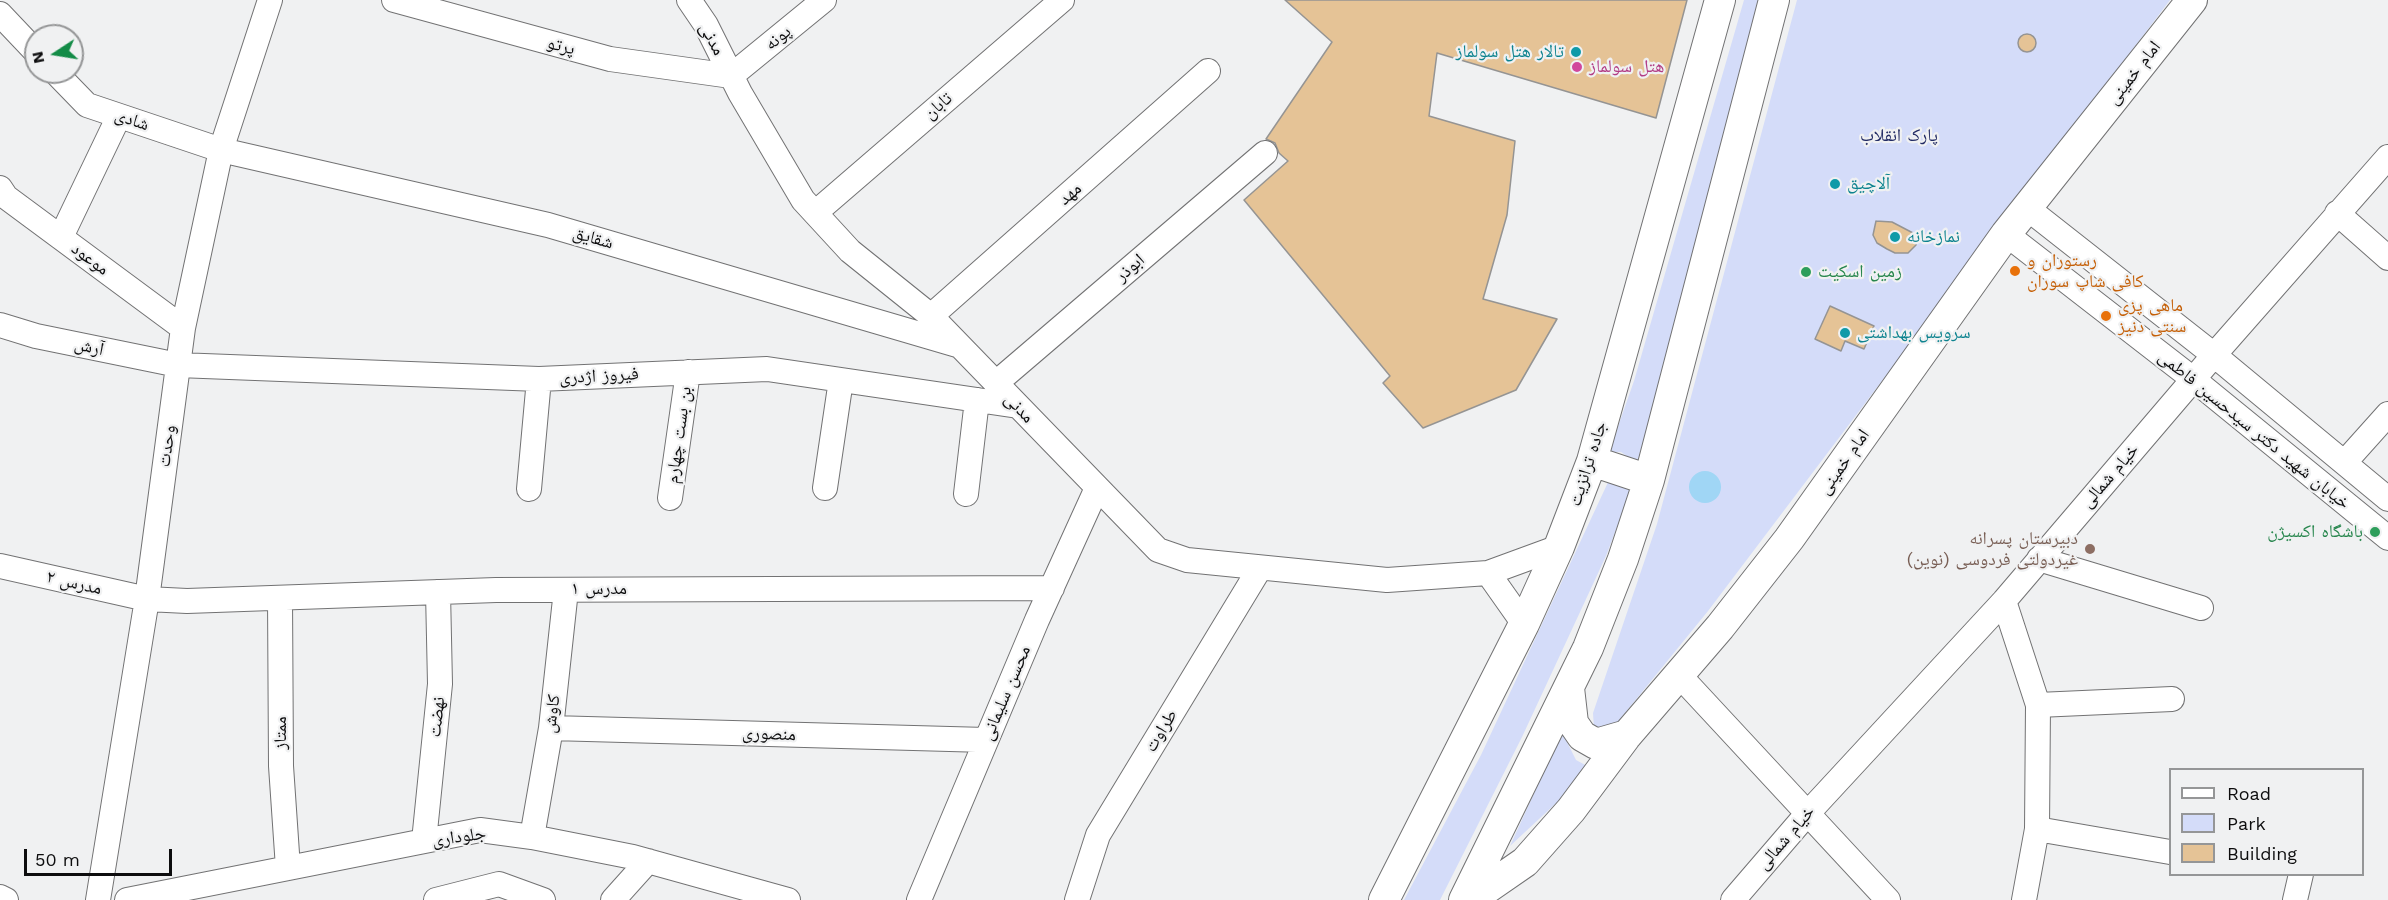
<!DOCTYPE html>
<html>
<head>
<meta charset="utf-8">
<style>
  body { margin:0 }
  #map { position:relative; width:2388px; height:900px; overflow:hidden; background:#f0f1f2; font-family:"Work Sans",sans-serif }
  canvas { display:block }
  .legend { position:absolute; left:2169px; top:768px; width:195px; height:108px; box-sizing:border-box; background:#f0f1f2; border:2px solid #959697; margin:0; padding:8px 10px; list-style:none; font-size:18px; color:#0d0d0e }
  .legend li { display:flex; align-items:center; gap:12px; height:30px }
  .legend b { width:30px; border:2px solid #959697 }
  .north { position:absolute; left:24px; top:24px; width:60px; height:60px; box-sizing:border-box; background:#f0f1f2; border:2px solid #959697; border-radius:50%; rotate:258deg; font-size:16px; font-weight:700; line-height:24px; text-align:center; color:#0d0d0e }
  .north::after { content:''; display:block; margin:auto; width:21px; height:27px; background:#138c47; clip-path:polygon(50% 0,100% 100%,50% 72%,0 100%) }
  .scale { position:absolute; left:24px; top:849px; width:148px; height:27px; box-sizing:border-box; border:3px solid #0d0d0e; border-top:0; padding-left:8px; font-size:18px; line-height:21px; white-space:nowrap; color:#0d0d0e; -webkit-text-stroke:4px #f0f1f2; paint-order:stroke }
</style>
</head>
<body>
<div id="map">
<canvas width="2388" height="900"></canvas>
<ul class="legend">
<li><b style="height:8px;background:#fff"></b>Road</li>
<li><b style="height:16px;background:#d4dcf9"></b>Park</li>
<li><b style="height:16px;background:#e5c396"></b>Building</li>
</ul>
<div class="north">N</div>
<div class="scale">50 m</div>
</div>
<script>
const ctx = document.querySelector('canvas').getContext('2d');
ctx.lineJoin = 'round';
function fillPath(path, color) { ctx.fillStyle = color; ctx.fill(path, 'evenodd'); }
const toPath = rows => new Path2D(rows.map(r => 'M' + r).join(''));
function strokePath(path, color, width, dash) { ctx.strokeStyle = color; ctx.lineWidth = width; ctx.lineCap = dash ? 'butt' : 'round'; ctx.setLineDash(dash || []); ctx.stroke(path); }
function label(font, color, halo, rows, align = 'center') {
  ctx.font = font + ' "Work Sans","Noto Naskh Arabic",sans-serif'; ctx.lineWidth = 4.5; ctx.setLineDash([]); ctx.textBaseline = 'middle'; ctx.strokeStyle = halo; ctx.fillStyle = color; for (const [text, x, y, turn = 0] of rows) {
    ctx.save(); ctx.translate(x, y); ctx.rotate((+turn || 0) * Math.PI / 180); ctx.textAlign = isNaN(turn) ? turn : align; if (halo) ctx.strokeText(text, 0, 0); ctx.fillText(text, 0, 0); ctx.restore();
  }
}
fillPath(toPath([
  [1744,0,1758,0,1688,281,1637,463,1621,452,1609,452,1634,381],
  [1797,0,2170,0,1708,611,1616,724,1594,729,1593,713,1657,524],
  [1610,478,1632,486,1629,495,1606,556,1522,737,1440,900,1404,900,1481,755],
  [1562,732,1576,760,1589,767,1596,766,1510,846]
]), '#d4dcf9');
fillPath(toPath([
  '1689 487a16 16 0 1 1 32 0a16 16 0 1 1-32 0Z'
]), '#a0d6f5');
const building = toPath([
  [1285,0,1687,0,1656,118,1437,53,1429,116,1515,141,1507,215,1483,299,1557,319,1516,390,1423,428,1383,383,1390,376,1244,200,1288,161,1279,153,1275,143,1266,139,1332,42,1285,0],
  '2018 43a9 9 0 1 1 18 0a9 9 0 1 1-18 0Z',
  [1876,221,1892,222,1913,233,1916,245,1908,253,1895,253,1887,249,1877,243,1873,235,1876,221],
  [1830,306,1874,326,1864,349,1845,341,1841,351,1815,339,1830,306]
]);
fillPath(building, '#e5c396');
strokePath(building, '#959493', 1.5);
const minor = toPath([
  [394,0,610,59,731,76,824,0],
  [689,0,706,25,740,93,803,200,850,251,931,316,1158,550,1187,560,1387,580,1488,573,1559,547],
  [0,14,36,52],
  [55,72,87,105,221,150,548,225,957,345],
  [0,188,6,197,183,328],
  [2027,208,2214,355,2388,499],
  [815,213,1062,0],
  [2337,213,2388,258],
  [2006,234,2193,379,2388,538],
  [61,237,119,116],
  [931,316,1208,71],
  [0,325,36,336,178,365,539,379,767,369,1018,406],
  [996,383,1265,153],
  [2345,462,2388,414],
  [825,488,841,380],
  [529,489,539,379],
  [966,494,977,400],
  [670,498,688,372],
  [2039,559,2201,608],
  [0,566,147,599,187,601,496,590,1052,588],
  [1488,573,1524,624],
  [280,598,281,766,288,868],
  [2004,601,2038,705,2037,829,2024,900],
  [1679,675,1888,900],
  [2038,705,2172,699],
  [551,728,986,740],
  [2037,829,2170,852],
  [532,837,551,728,566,590],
  [424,841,440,684,438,592],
  [0,897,6,900],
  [98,900,147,599,183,328,221,150,270,0],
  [127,900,480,830,532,837,633,857,788,900],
  [436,900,499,884,543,900],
  [613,900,648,861],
  [919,900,1037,620,1097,488],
  [1077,900,1098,835,1260,568],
  [1733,900,1807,814,2004,601,2214,355,2388,157],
  [2295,900,2301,874]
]);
const major = toPath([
  [1592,461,1649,480],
  [1569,688,1573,723,1582,736,1596,744,1627,735],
  [1384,900,1524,624,1559,547,1592,461,1720,0],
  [1464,900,1588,648,1623,559,1649,480,1774,0],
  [1470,900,1525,862,1571,810,1627,735,1720,627,1789,539,2006,234,2192,0]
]);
strokePath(minor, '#727273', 26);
strokePath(major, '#727273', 32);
strokePath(minor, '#fff', 24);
strokePath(major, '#fff', 30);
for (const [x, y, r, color] of [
  [1576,52,6,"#0f9aa8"],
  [1577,67,6,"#d1479c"],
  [1835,184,6,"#0f9aa8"],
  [1895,237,6,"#0f9aa8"],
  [2015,271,6,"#e8710a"],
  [1806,272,6,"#2e9e5b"],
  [2106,316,6,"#e8710a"],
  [1845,333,6,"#0f9aa8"],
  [2375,532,6,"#2e9e5b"],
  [2090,549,6,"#8d6e63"]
]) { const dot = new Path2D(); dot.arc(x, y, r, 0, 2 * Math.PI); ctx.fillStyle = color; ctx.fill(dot); strokePath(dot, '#f0f1f2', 2); }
label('18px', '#0d0d0e', '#f0f1f2', [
  ["پونه",778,38,-39],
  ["مدنی",712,39,62],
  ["پرتو",561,46,15],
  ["امام خمینی",2134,73,-52],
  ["تابان",938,106,-41],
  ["شادی",132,120,19],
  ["مهد",1070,194,-41],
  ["شقایق",593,238,16],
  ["موعود",90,259,37],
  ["ابوذر",1130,268,-41],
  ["آرش",89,347,12],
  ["فیروز اژدری",599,376,-3],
  ["مدنی",1019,408,46],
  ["خیابان شهید دکتر سیدحسین فاطمی",2254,430,39],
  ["بن بست چهارم",679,435,-82],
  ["وحدت",167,446,-82],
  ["امام خمینی",1844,462,-55],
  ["جاده ترانزیت",1588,464,-72],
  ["خیام شمالی",2110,476,-49],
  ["مدرس ۲",74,583,13],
  ["مدرس ۱",599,589],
  ["محسن سلیمانی",1006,693,-67],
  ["کاوش",552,714,-83],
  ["نهضت",437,717,-84],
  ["طراوت",1161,731,-59],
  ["ممتاز",281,733,-90],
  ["منصوری",769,734,2],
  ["جلوداری",459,837,-8],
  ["خیام شمالی",1786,838,-49]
]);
label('18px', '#0d838f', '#f0f1f2', [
  ["تالار هتل سولماز",1564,52,"right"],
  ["آلاچیق",1847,184],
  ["نمازخانه",1907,237],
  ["سرویس بهداشتی",1857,333]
], 'left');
label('18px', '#b23c85', '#f0f1f2', [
  ["هتل سولماز",1589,67]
], 'left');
label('18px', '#232c65', '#f0f1f2', [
  ["پارک انقلاب",1899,136]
]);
label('18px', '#c56008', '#f0f1f2', [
  ["رستوران و",2027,261],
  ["کافی شاپ سوران",2027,282],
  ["ماهی پزی",2118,306],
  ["سنتی دنیز",2118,327]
], 'left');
label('18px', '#27864d', '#f0f1f2', [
  ["زمین اسکیت",1818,272],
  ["باشگاه اکسیژن",2363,532,"right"]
], 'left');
label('18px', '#785e54', '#f0f1f2', [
  ["دبیرستان پسرانه",2078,539],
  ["غیردولتی فردوسی (نوین)",2078,560]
], 'right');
</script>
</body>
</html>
